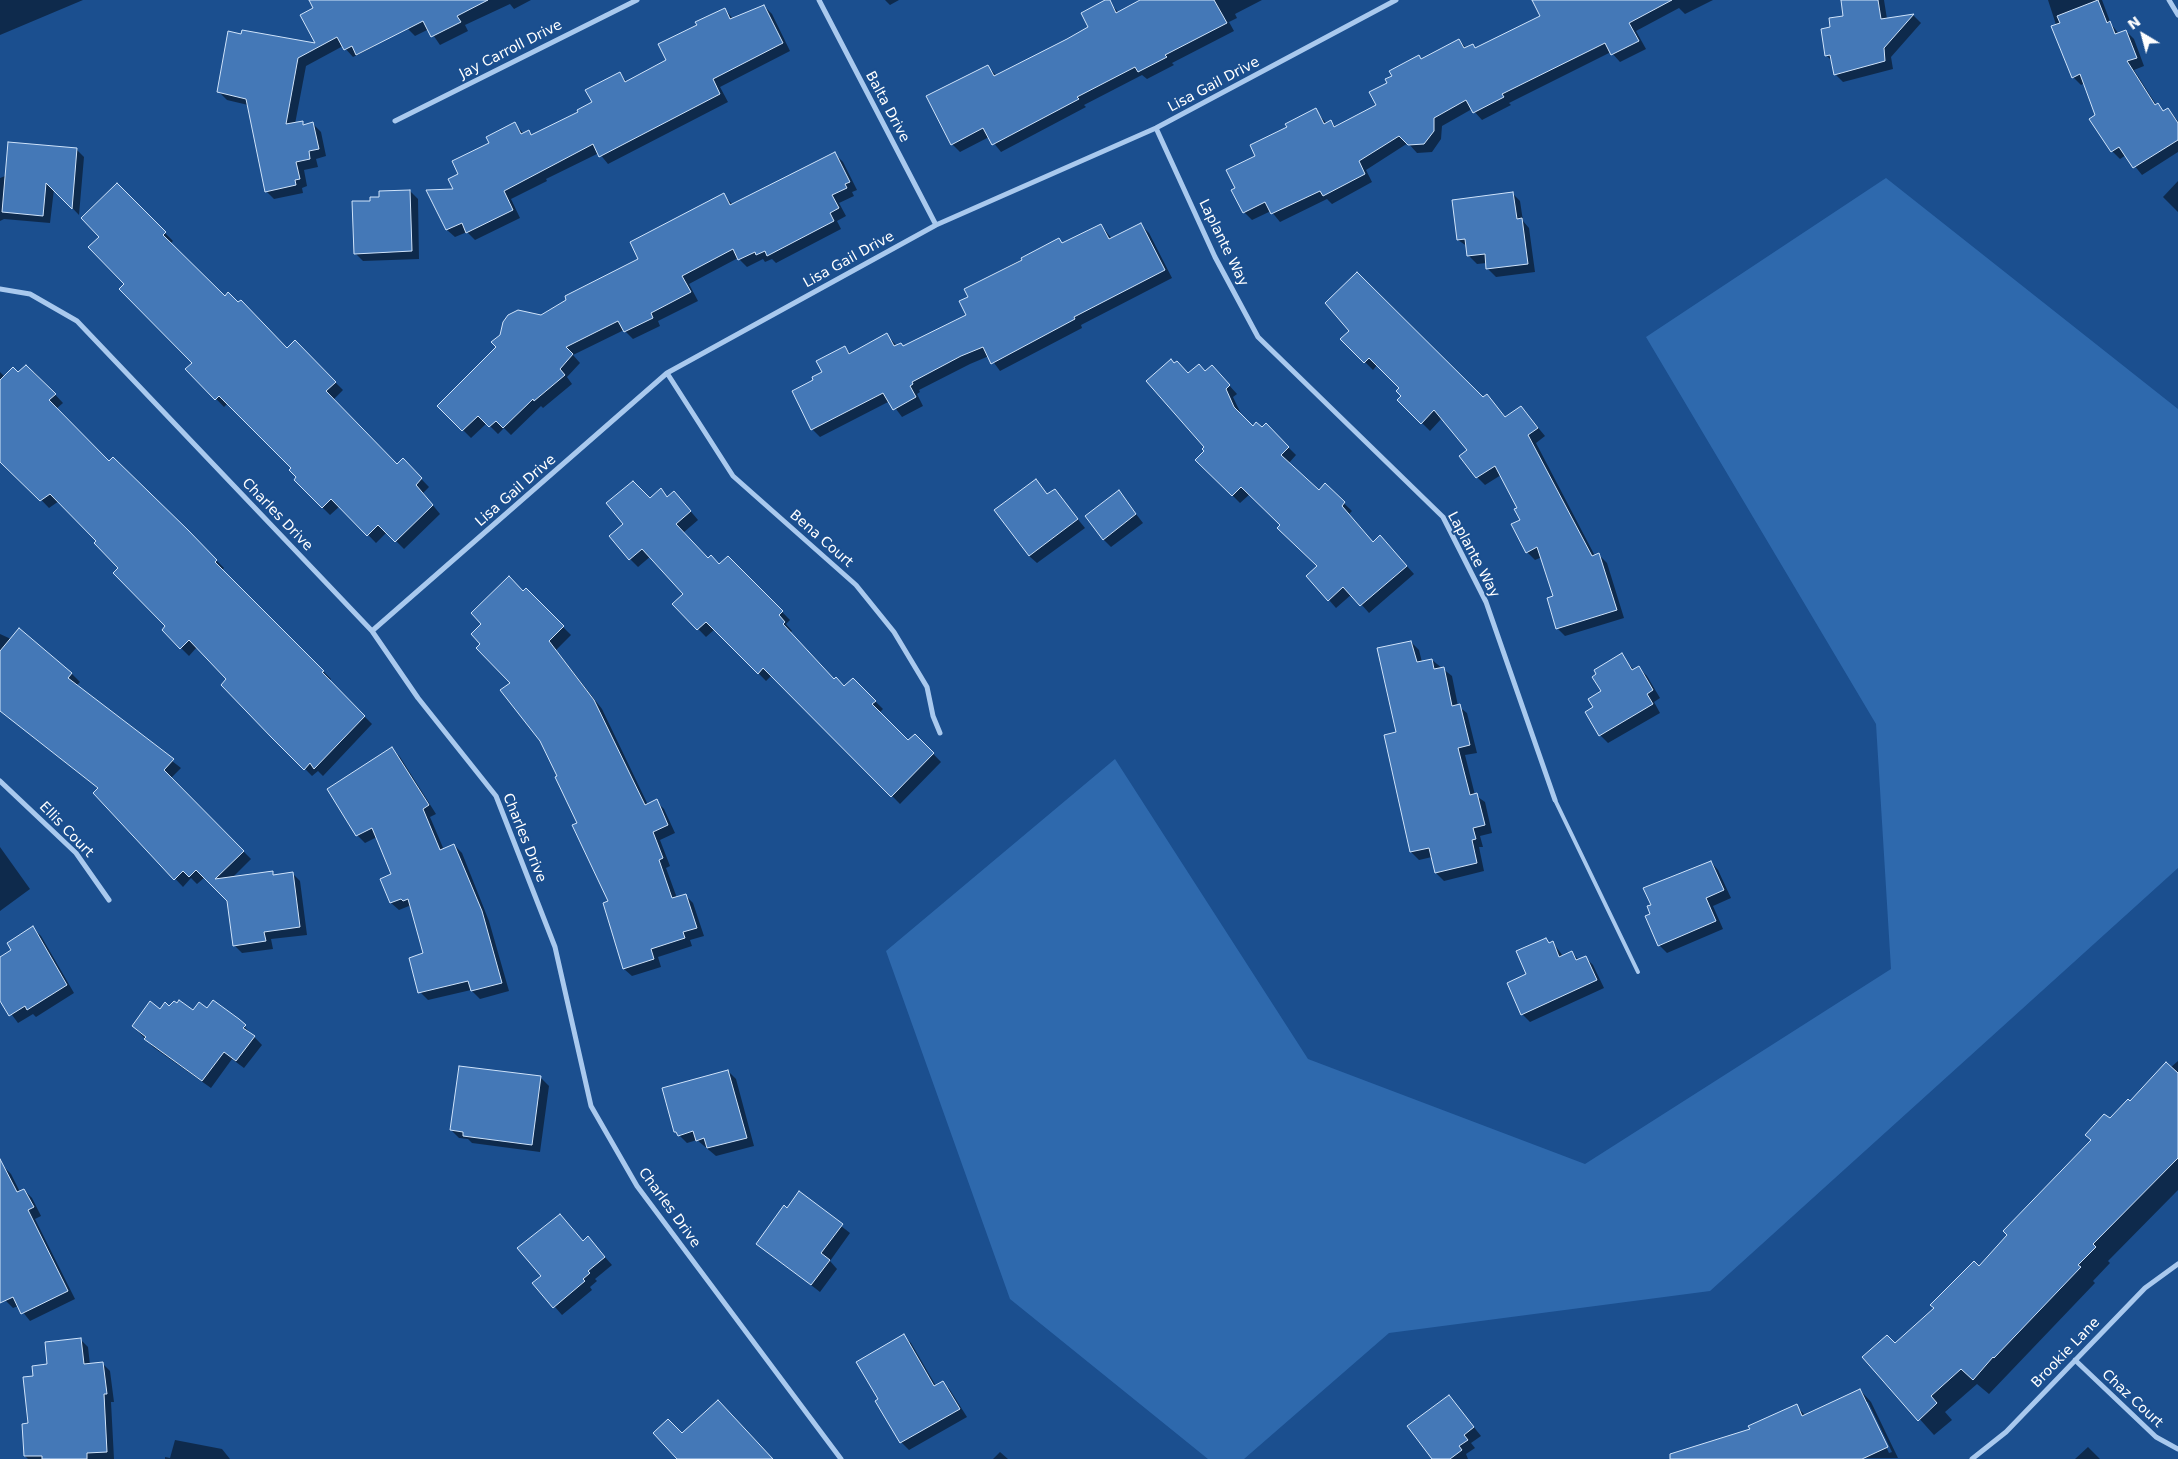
<!DOCTYPE html>
<html>
<head>
<meta charset="utf-8">
<style>
  body { margin:0 }
  #map { position:relative; width:2178px; height:1459px; overflow:hidden; background:#1b4f8f; font-family:"DejaVu Sans",sans-serif }
  canvas { display:block }
  .north { position:absolute; left:2118px; top:10px; width:50px; height:50px; -webkit-text-stroke:4px #1b4f8f; paint-order:stroke; rotate:323deg; font-size:14px; font-weight:700; line-height:20px; text-align:center; color:#fff }
  .north::after { content:''; display:block; margin:auto; width:18px; height:22px; background:#fff; clip-path:polygon(50% 0,100% 100%,50% 72%,0 100%) }
</style>
</head>
<body>
<div id="map">
<canvas width="2178" height="1459"></canvas>
<div class="north">N</div>
</div>
<script>
const ctx = document.querySelector('canvas').getContext('2d');
ctx.lineJoin = 'round';
function fillPath(path, color) { ctx.fillStyle = color; ctx.fill(path, 'evenodd'); }
const toPath = rows => new Path2D(rows.map(r => 'M' + r).join(''));
function strokePath(path, color, width, dash) { ctx.strokeStyle = color; ctx.lineWidth = width; ctx.lineCap = dash ? 'butt' : 'round'; ctx.setLineDash(dash || []); ctx.stroke(path); }
function label(font, color, halo, rows, align = 'center') {
  ctx.font = font + ' "DejaVu Sans",sans-serif'; ctx.lineWidth = 4; ctx.setLineDash([]); ctx.textBaseline = 'middle'; ctx.strokeStyle = halo; ctx.fillStyle = color; for (const [text, x, y, turn = 0] of rows) {
    ctx.save(); ctx.translate(x, y); ctx.rotate((+turn || 0) * Math.PI / 180); ctx.textAlign = isNaN(turn) ? turn : align; if (halo) ctx.strokeText(text, 0, 0); ctx.fillText(text, 0, 0); ctx.restore();
  }
}
fillPath(toPath([
  [1886,178,2178,409,2178,868,1710,1291,1389,1333,1244,1459,1208,1459,1010,1299,886,951,1115,759,1308,1059,1585,1164,1891,969,1876,724,1646,337]
]), '#2e69ad');
fillPath(toPath([
  [0,0,83,0,0,35],
  [311,0,348,0,375,46,353,57,343,46,306,66,295,124,313,124,321,132,326,156,316,159,318,167,304,170,307,186,302,188,303,193,274,199,266,191,248,105,227,100,219,92,317,45,314,8],
  [393,0,531,0,514,9,510,4,465,25,468,31,440,45,429,29,415,36,407,28],
  [885,0,899,0,890,5],
  [1107,0,1119,13,1150,0,1262,0,1235,14,1237,18,1229,22,1234,31,1172,63,1174,65,1147,79,1142,75,1084,105,1086,107,1001,152,989,137,960,152,952,144,988,67,997,76,1068,40,1089,27],
  [1533,0,1713,0,1685,14,1679,8,1636,31,1646,49,1620,62,1611,52,1509,103,1511,105,1482,120,1472,109,1442,126,1441,139,1432,152,1417,153,1408,143,1366,170,1372,182,1332,204,1327,199,1280,222,1271,211,1252,220,1244,212,1257,156,1288,127,1315,110,1327,124,1331,122,1336,127,1378,105,1394,76,1419,57,1422,60,1459,40,1467,49,1473,46,1476,48,1542,17],
  [1843,0,1884,0,1887,19,1913,15,1921,23,1891,57,1893,69,1843,82,1835,74,1833,62,1826,55,1832,28,1845,17],
  [2048,0,2102,0,2111,24,2119,34,2126,31,2134,39,2144,66,2134,70,2157,106,2165,112,2168,109,2178,121,2178,152,2142,175,2126,155,2120,159,2112,151,2085,83,2081,85,2073,77],
  [764,6,772,14,790,51,720,87,728,102,608,164,599,153,546,179,547,181,511,199,520,218,475,240,467,232,455,237,447,230,428,191,455,190,460,175,514,123,524,134,528,131,533,136,579,113,593,103,620,74,627,82,668,61,698,26,725,9,733,19],
  [76,149,84,157,79,215,54,189,50,223,4,219,0,221,0,178],
  [835,154,843,162,857,190,852,192,854,196,839,203,846,216,837,221,841,229,776,263,772,259,765,262,763,259,747,267,738,258,689,284,698,301,658,321,660,326,633,339,624,330,573,355,580,363,567,377,572,384,543,408,541,406,511,435,504,428,498,434,487,423,471,438,439,406,541,316,640,259,724,195,733,205],
  [2178,181,2178,212,2163,197],
  [117,185,173,241,170,244,224,298,287,350,295,342,343,390,333,400,397,465,403,460,429,487,423,493,440,514,404,549,387,532,376,543,340,506,330,515,295,480,297,477,293,468,228,403,224,407,187,369,193,363,126,284,101,237],
  [410,191,418,199,419,259,363,261,355,253,372,202],
  [1512,193,1520,201,1523,221,1529,228,1535,272,1496,277,1488,269,1487,263,1477,264,1469,256,1468,247,1458,240],
  [1101,225,1112,239,1141,225,1149,233,1172,278,1081,325,1082,328,1000,371,989,356,970,364,919,390,920,392,917,394,923,406,902,417,890,401,820,437,812,429,815,380,845,348,851,354,887,335,897,346,904,347,968,315,969,297,965,289,1059,240,1063,244],
  [1342,339,1483,399,1487,396,1506,418,1521,407,1545,436,1536,443,1595,556,1599,555,1607,563,1624,618,1565,636,1557,628,1554,597,1542,557,1535,560,1527,552,1519,508,1501,475,1485,485,1477,477,1469,451,1442,418,1430,431,1399,400,1403,396,1401,388,1377,365,1373,370],
  [0,372,5,377,34,372,63,403,56,409,109,463,187,531,224,568,222,570,331,679,329,681,372,724,323,776,318,771,312,776,223,685,228,679,197,647,189,656,163,630,167,626,120,568,98,541,59,501,49,508,0,457],
  [1206,372,1219,374,1237,394,1233,397,1242,416,1253,427,1262,429,1266,425,1296,455,1288,464,1319,492,1325,485,1352,511,1349,514,1373,543,1388,545,1414,574,1369,613,1352,594,1336,608,1329,600,1319,566,1282,525,1250,494,1240,503,1197,460,1206,451,1206,447,1188,375],
  [1036,481,1048,495,1055,491,1085,528,1037,563,1029,556],
  [660,490,668,498,682,501,698,520,683,533,708,560,720,565,728,557,790,620,786,624,792,631,790,633,834,680,844,688,853,679,883,709,879,713,908,742,915,735,941,762,900,804,772,675,766,681,715,629,706,637,674,604,684,594,651,556,638,567,630,559,650,499],
  [1119,492,1143,523,1111,547,1103,539],
  [526,590,571,635,556,650,602,709,648,805,656,801,664,809,675,833,660,840,670,866,666,868,677,898,685,895,693,903,704,936,690,940,692,946,658,957,661,967,632,976,624,969,609,902,578,823,541,740,511,683,523,592],
  [19,629,72,674,80,682,76,686,181,768,171,778,251,859,232,878,272,873,275,876,292,873,300,881,307,935,271,939,273,949,242,953,234,945,228,900,205,877,197,884,191,878,183,887,95,793,99,789,4,713,0,705,0,634,11,639],
  [1411,642,1419,650,1422,662,1432,660,1452,676,1458,706,1467,713,1477,753,1465,755,1475,795,1485,802,1492,833,1480,836,1483,847,1479,847,1484,871,1444,881,1436,873,1432,857,1419,860,1411,852,1386,736,1397,733],
  [1621,655,1634,670,1639,668,1647,676,1660,698,1654,702,1660,713,1608,743,1600,735,1595,707],
  [392,749,400,757,436,814,430,817,444,850,454,845,462,853,489,921,509,991,480,999,471,990,428,1000,420,992,424,954,412,909,409,906,399,910,391,903,392,875,377,837,365,843,357,835],
  [0,847,30,889,0,911],
  [1711,862,1718,870,1731,898,1713,906,1723,929,1667,953,1659,945,1652,914],
  [33,928,41,936,74,993,36,1017,33,1014,18,1023,0,999,0,958,13,950],
  [1546,940,1550,944,1553,943,1563,956,1572,953,1579,960,1585,957,1593,965,1604,988,1530,1022,1522,1014,1528,975],
  [170,1008,193,1012,207,1010,238,1020,262,1045,244,1068,232,1059,211,1088,153,1047,133,1026],
  [2178,1061,2178,1190,2108,1261,2110,1263,2093,1281,2095,1283,1989,1394,1977,1384,1945,1412,1952,1420,1934,1435,1864,1357,1895,1345,1979,1268,2110,1120],
  [728,1071,736,1079,754,1146,716,1156,697,1140,687,1143,676,1132],
  [541,1078,549,1086,540,1152,472,1143,468,1139,459,1138,451,1130],
  [3,1166,11,1174,20,1192,24,1190,32,1198,41,1216,35,1219,75,1299,30,1321,18,1306,13,1308,5,1300,0,1289,0,1168],
  [799,1193,850,1233,830,1261,837,1269,820,1292,758,1244],
  [588,1238,612,1265,595,1279,597,1281,590,1287,592,1290,562,1315,534,1283],
  [903,1335,911,1343,936,1386,943,1382,950,1390,967,1417,909,1450,901,1442,880,1400],
  [80,1339,88,1347,90,1365,102,1363,110,1371,114,1402,111,1402,114,1459,28,1459,25,1456,34,1377],
  [1860,1390,1871,1402,1898,1458,1693,1459,1796,1406,1806,1416],
  [1865,1402,1868,1402,1892,1452,1889,1453],
  [1449,1396,1481,1436,1471,1443,1475,1448,1466,1454,1468,1459,1433,1459],
  [175,1440,222,1449,230,1459,165,1459,165,1457,170,1458],
  [2088,1447,2100,1459,2075,1459],
  [1000,1452,1008,1459,993,1459]
]), '#0007');
const building = toPath([
  [309,0,488,0,457,16,461,22,431,37,423,21,356,55,352,46,344,50,337,37,298,58,286,124,303,121,303,125,313,122,319,149,309,151,310,159,296,162,300,179,295,180,296,185,265,192,246,99,217,92,228,31,241,34,242,30,315,43,300,15,313,8,309,0],
  [1105,0,1110,0,1116,13,1140,0,1214,0,1227,23,1165,55,1167,57,1138,72,1135,67,1077,97,1079,99,992,145,983,128,951,145,926,96,988,65,994,76,1067,39,1088,27,1081,13,1105,0],
  [1532,0,1672,0,1629,23,1639,41,1611,55,1605,43,1502,94,1504,97,1473,113,1466,100,1434,118,1434,131,1424,144,1408,145,1399,136,1359,161,1365,174,1323,196,1320,191,1271,214,1265,202,1243,213,1231,190,1235,188,1226,170,1255,156,1250,145,1287,127,1285,124,1316,108,1324,124,1331,120,1334,127,1376,105,1369,92,1387,83,1385,79,1392,76,1389,71,1419,55,1421,59,1459,39,1464,48,1473,44,1475,48,1540,16,1532,0],
  [1841,0,1878,0,1881,19,1914,14,1884,48,1885,61,1834,75,1830,55,1825,56,1821,29,1830,27,1829,18,1843,16,1841,0],
  [2098,0,2107,23,2110,21,2115,34,2126,30,2137,58,2127,61,2155,105,2158,103,2163,111,2168,108,2178,123,2178,140,2133,168,2119,147,2111,152,2089,119,2095,115,2080,74,2072,78,2051,26,2060,23,2057,16,2098,0],
  [764,5,783,43,713,79,720,94,599,157,593,144,504,191,513,210,466,233,462,223,446,230,426,190,453,189,448,179,458,174,452,161,489,143,486,137,515,122,521,134,529,130,531,135,578,112,577,110,592,102,585,90,620,72,625,82,666,60,658,44,697,25,695,22,725,8,730,19,764,5],
  [8,142,77,148,72,209,46,183,43,216,2,212,8,142],
  [835,152,850,182,845,184,847,188,832,195,839,208,830,213,834,221,767,256,765,251,756,255,755,252,738,260,733,249,682,276,691,292,651,313,653,318,624,332,618,321,566,347,573,354,560,369,565,375,534,401,533,399,503,428,496,421,489,427,478,416,462,431,437,406,496,347,491,342,500,335,503,322,508,315,518,310,541,315,566,300,565,296,638,259,630,242,724,193,730,205,835,152],
  [117,183,166,232,163,235,225,296,228,292,238,302,241,300,287,348,295,340,336,382,326,391,397,464,403,458,422,478,416,485,433,505,395,542,378,525,367,536,331,499,322,508,294,480,296,477,289,470,291,468,219,396,215,400,185,369,192,363,119,289,124,284,88,247,99,237,81,218,117,183],
  [410,190,412,251,354,254,352,201,370,201,370,197,379,197,379,191,410,190],
  [1513,192,1517,219,1522,218,1528,264,1486,269,1485,254,1467,256,1465,239,1457,240,1452,200,1513,192],
  [1141,223,1165,270,1074,317,1075,319,991,364,983,347,961,356,912,382,913,384,910,386,916,397,893,410,883,393,811,430,792,391,813,380,812,377,822,372,816,361,845,346,849,354,887,333,894,346,901,343,903,346,966,315,959,301,968,297,964,289,1022,260,1021,258,1059,238,1062,243,1101,224,1109,239,1141,223],
  [1357,272,1483,397,1487,394,1505,417,1521,406,1538,428,1528,435,1592,556,1599,553,1617,610,1556,629,1547,598,1553,596,1537,547,1526,553,1511,524,1520,520,1514,509,1517,508,1495,466,1476,478,1459,456,1467,450,1434,410,1421,424,1397,400,1401,396,1396,391,1399,388,1369,358,1364,363,1340,339,1349,331,1325,303,1357,272],
  [1171,359,1174,363,1177,361,1188,373,1199,364,1205,371,1212,365,1230,385,1226,389,1234,407,1253,426,1256,422,1262,427,1266,423,1289,447,1281,455,1319,490,1325,483,1345,502,1342,506,1373,542,1380,535,1407,566,1360,606,1343,587,1328,601,1306,576,1317,566,1277,528,1280,525,1241,487,1232,496,1195,460,1204,451,1202,449,1204,447,1146,381,1171,359],
  [26,365,56,394,49,400,109,461,113,457,188,530,217,560,215,562,324,671,322,672,365,716,314,769,310,763,304,770,272,738,221,685,226,679,189,640,180,649,162,630,165,626,113,573,118,568,94,543,96,541,50,494,40,501,0,462,0,380,13,367,18,372,26,365],
  [1036,479,1047,494,1055,489,1078,519,1029,556,994,510,1036,479],
  [633,481,650,498,661,488,667,497,674,491,691,511,676,524,708,558,711,555,719,564,728,556,783,611,779,615,785,622,783,624,834,679,836,677,844,686,853,678,876,701,872,704,908,740,915,734,934,753,891,797,763,668,758,674,706,622,697,630,672,604,683,594,642,549,629,560,609,536,623,524,606,503,633,481],
  [1119,490,1136,514,1103,540,1085,516,1119,490],
  [509,576,523,591,526,588,564,626,549,641,594,700,645,805,657,799,668,825,653,832,663,858,659,860,672,898,686,894,697,928,683,932,685,938,651,949,654,959,623,969,603,903,608,901,572,825,577,823,555,777,557,776,540,741,500,690,510,683,476,648,480,644,471,634,481,624,471,613,509,576],
  [19,628,72,673,68,678,174,759,164,770,244,851,215,879,273,871,273,875,293,872,300,927,264,932,266,941,233,946,227,901,196,870,189,877,183,871,174,880,93,793,98,788,0,711,0,651,19,628],
  [1411,641,1417,662,1432,659,1434,669,1444,667,1452,706,1460,704,1470,745,1458,748,1470,795,1477,793,1485,825,1473,828,1476,839,1472,840,1477,863,1435,873,1429,848,1410,852,1384,735,1396,732,1377,648,1411,641],
  [1622,653,1632,670,1639,666,1653,690,1647,694,1653,704,1599,736,1585,712,1593,707,1588,699,1601,691,1592,677,1596,674,1594,670,1622,653],
  [392,747,429,805,423,809,440,850,454,844,482,911,502,983,471,991,468,981,418,993,409,958,423,953,408,899,403,901,401,899,390,903,380,879,391,874,372,828,356,836,327,789,392,747],
  [1711,861,1724,890,1706,898,1716,921,1658,946,1645,916,1650,914,1647,906,1651,905,1643,888,1711,861],
  [33,926,67,985,27,1010,25,1006,9,1016,0,1001,0,957,11,950,7,943,33,926],
  [1546,938,1549,943,1553,941,1559,957,1572,951,1576,960,1586,956,1597,980,1521,1015,1507,983,1526,974,1516,951,1546,938],
  [179,1000,193,1010,199,1002,207,1008,213,1000,239,1019,246,1025,243,1028,255,1036,236,1061,224,1052,202,1081,144,1039,146,1037,132,1026,150,1001,160,1009,165,1002,169,1006,174,1001,177,1003,179,1000],
  [2166,1062,2178,1073,2178,1158,2093,1244,2096,1247,2078,1265,2081,1267,1994,1358,1993,1357,1973,1380,1961,1369,1931,1396,1937,1403,1918,1421,1862,1357,1887,1335,1895,1343,1934,1308,1930,1305,1974,1261,1979,1266,2007,1235,2003,1231,2091,1140,2085,1135,2104,1114,2110,1118,2128,1099,2130,1101,2166,1062],
  [459,1066,541,1076,532,1145,463,1136,463,1132,450,1130,459,1066],
  [728,1070,747,1138,707,1148,704,1138,696,1141,693,1131,678,1136,676,1132,674,1132,662,1088,728,1070],
  [0,1159,17,1192,24,1189,34,1207,28,1210,68,1291,21,1314,13,1297,0,1303,0,1159],
  [799,1191,843,1224,821,1253,830,1260,811,1285,756,1244,784,1205,787,1208,799,1191],
  [560,1214,583,1241,588,1236,605,1257,588,1271,590,1273,583,1279,585,1281,553,1308,532,1283,541,1276,517,1248,560,1214],
  [904,1334,934,1386,943,1381,960,1409,900,1443,875,1401,878,1399,856,1362,904,1334],
  [81,1338,84,1364,103,1362,107,1394,104,1394,107,1452,87,1453,87,1459,42,1459,42,1456,24,1456,22,1424,28,1423,23,1377,33,1376,32,1366,47,1364,45,1342,81,1338],
  [1860,1389,1888,1447,1862,1459,1670,1459,1670,1454,1750,1429,1748,1426,1797,1404,1802,1416,1860,1389],
  [1449,1395,1474,1427,1464,1435,1468,1440,1459,1446,1462,1450,1450,1459,1432,1459,1407,1426,1449,1395],
  [718,1400,773,1459,677,1459,653,1433,668,1419,682,1433,718,1400]
]);
fillPath(building, '#4478b7');
strokePath(building, '#cfe3fa', 1);
strokePath(toPath([
  [1555,800,1638,972]
]), '#a9c9ee', 4);
strokePath(toPath([
  [819,0,936,225],
  [2169,0,2178,15],
  [395,121,637,0],
  [1156,128,1215,257,1258,337,1443,517,1486,602,1555,800],
  [0,289,30,294,77,321,372,631,418,698,496,796,555,947,591,1106,637,1186,841,1459],
  [667,373,733,476,856,585,894,632,927,687,933,716,940,733],
  [372,631,667,373,936,225,1156,128,1396,0],
  [0,781,76,853,109,900],
  [2075,1360,2156,1437,2178,1449],
  [1972,1459,2006,1432,2145,1288,2178,1264]
]), '#a9c9ee', 5);
label('14px', '#fff', '#1b4f8f', [
  ["Jay Carroll Drive",511,50,-27],
  ["Lisa Gail Drive",1214,85,-28],
  ["Balta Drive",887,107,62],
  ["Laplante Way",1223,243,64],
  ["Lisa Gail Drive",849,260,-29],
  ["Lisa Gail Drive",516,491,-41],
  ["Charles Drive",277,515,46],
  ["Bena Court",821,539,41],
  ["Laplante Way",1473,555,62],
  ["Ellis Court",66,830,46],
  ["Charles Drive",524,838,68],
  ["Charles Drive",669,1208,54],
  ["Brookie Lane",2066,1353,-46],
  ["Chaz Court",2132,1399,43]
]);
</script>
</body>
</html>
